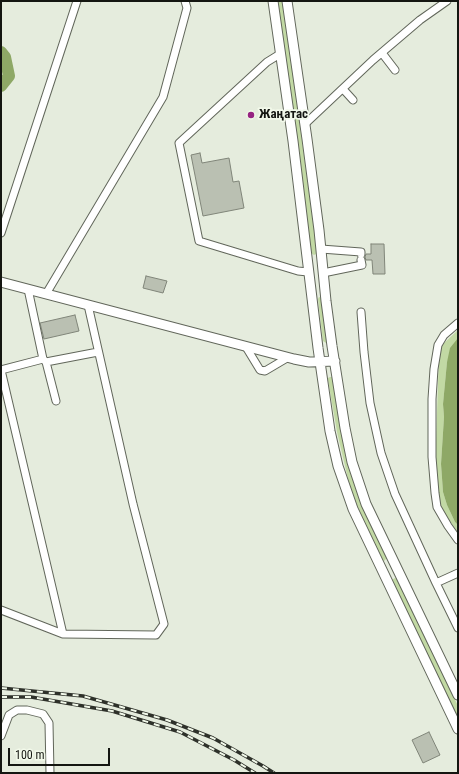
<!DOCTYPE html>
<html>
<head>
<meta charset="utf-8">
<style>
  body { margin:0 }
  #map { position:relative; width:459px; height:774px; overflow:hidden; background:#e5ecdd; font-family:"Roboto Condensed",sans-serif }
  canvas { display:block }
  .frame { position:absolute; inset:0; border:2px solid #141611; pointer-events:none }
  .scale { position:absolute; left:8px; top:748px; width:102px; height:18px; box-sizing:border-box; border:2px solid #141611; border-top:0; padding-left:5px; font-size:12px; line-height:14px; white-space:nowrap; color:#141611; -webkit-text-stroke:3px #f2f9ea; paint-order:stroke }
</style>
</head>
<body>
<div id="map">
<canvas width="459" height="774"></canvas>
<div class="frame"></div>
<div class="scale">100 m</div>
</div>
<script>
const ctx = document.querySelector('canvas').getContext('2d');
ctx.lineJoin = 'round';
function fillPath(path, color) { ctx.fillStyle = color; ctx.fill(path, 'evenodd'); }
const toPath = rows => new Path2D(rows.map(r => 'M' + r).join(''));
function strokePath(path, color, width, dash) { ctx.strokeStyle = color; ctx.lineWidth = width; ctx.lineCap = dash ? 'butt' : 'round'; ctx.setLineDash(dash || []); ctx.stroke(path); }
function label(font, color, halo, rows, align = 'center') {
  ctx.font = font + ' "Roboto Condensed",sans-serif'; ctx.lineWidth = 3.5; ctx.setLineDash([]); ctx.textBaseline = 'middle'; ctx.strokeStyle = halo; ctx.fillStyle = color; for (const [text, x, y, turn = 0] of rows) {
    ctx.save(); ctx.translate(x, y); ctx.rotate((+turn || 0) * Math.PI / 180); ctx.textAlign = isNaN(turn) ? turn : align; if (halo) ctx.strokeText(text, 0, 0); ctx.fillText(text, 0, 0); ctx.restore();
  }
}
fillPath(toPath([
  [278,1,283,1,317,251,316,254,314,255,311,253,310,251],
  [319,297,322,298,328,341,326,343,323,341,318,299],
  [458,330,458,338,447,362,443,404,444,417,441,464,443,492,447,505,455,522,458,525,458,533,440,506,436,487,436,442,439,354,442,345],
  [330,377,332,377,342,430,354,483,363,506,387,557,386,559,384,561,381,559,358,508,349,483,337,432,328,380,328,378],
  [395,578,398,580,458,706,458,720,392,582,392,580]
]), '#c2d9a4');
fillPath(toPath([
  [458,338,458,525,455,522,447,505,443,492,441,464,444,417,443,404,447,362,450,348]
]), '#8ea866');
strokePath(toPath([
  [1,52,5,57,9,76,1,86]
]), '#8ea866', 12);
const building = toPath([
  [200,153,202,163,229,158,233,182,239,181,244,208,203,216,191,155,200,153],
  [371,244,384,244,385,274,373,274,372,260,366,260,365,257,366,254,371,254,371,244],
  [146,276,167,281,163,293,143,288,146,276],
  [75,315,79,331,44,339,40,323,75,315],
  [429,732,440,755,423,763,412,740,429,732]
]);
fillPath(building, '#bac0b2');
strokePath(building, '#808579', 1);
const minor = toPath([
  [382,53,395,70],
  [280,54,267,62,179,143,199,241,298,271,308,272],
  [343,89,353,100],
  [305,124,373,60,420,20,447,1],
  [1,233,77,1],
  [321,249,361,252,361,254],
  [323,273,362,265,361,260],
  [46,294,163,97,187,8,185,1],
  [361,312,364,352,370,403,381,453,395,494,436,583],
  [458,323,444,335,438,345,434,369,432,399,432,457,435,493,437,507,448,526,458,540],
  [246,347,260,370,265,371,287,358],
  [43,359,46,362,98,352],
  [46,362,56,401],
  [1,370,63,634],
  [1,370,43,359,28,289],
  [458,573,436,583,458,628],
  [1,610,63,634,156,635,164,624,133,504,88,305],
  [1,736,9,715,17,710,27,710,43,714,49,723,50,773]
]);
const major = toPath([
  [273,1,293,141,318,348,330,431,338,466,353,509,458,729],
  [287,1,307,139,319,230,326,301,332,346,345,428,352,462,366,504,458,695],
  [1,282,294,359,309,362,335,361]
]);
strokePath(minor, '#61665a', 9);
strokePath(major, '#61665a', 11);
strokePath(minor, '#fff', 7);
strokePath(major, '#fff', 9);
const rail = toPath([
  [1,688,83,696,167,720,213,738,263,766,274,773],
  [1,697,31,697,112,711,180,732,234,760,255,773]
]);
strokePath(rail, '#2e312a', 3.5);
strokePath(rail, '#f2f9ea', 2, [6]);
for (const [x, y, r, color] of [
  [251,115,4,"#962381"]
]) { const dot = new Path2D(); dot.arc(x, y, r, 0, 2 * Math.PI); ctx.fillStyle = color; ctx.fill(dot); strokePath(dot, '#f2f9ea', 1.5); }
label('bold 13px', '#141611', '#f2f9ea', [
  ["Жаңатас",259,115]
], 'left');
</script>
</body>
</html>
